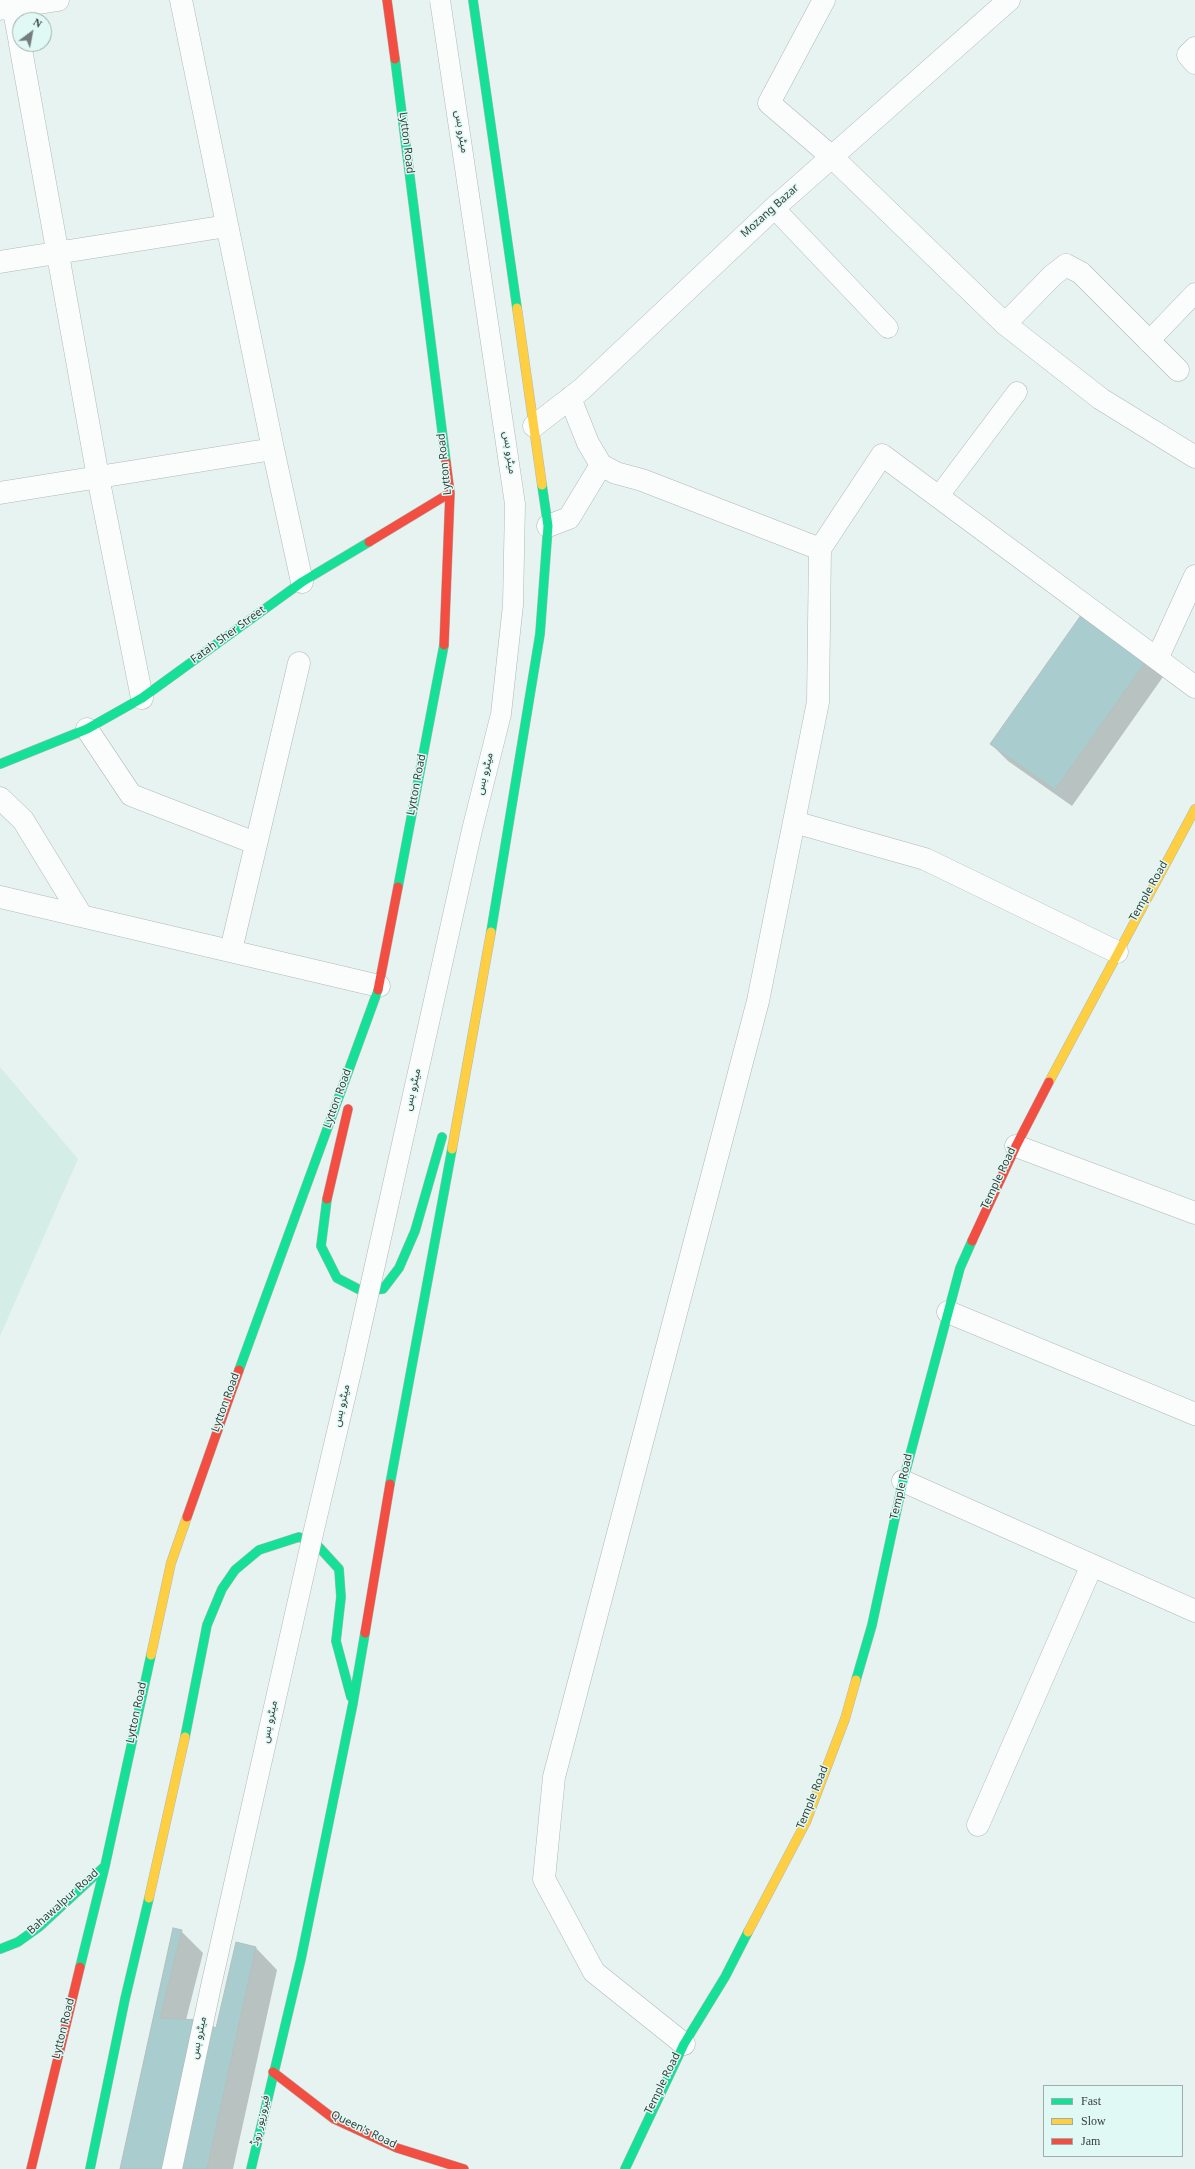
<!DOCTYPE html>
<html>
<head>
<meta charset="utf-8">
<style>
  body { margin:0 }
  #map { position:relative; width:1195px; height:2169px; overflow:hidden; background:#e7f3f0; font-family:Georgia,serif }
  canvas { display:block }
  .legend { position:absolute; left:1043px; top:2085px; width:140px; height:72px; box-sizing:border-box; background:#e1f9f4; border:1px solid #9cafaa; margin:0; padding:5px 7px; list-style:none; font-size:12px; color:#353f3c }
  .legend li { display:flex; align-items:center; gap:8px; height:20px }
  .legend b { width:20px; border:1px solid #9cafaa }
  .north { position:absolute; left:12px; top:12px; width:40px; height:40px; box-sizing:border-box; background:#e1f9f4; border:1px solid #9cafaa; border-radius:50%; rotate:32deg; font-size:11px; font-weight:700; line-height:16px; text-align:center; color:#353f3c }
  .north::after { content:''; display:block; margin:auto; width:14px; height:18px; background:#737e7b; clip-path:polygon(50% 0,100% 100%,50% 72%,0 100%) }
</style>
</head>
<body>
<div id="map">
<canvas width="1195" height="2169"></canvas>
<ul class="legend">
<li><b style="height:5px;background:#16e098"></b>Fast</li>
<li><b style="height:5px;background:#ffcf43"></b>Slow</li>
<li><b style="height:5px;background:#f24e42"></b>Jam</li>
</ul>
<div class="north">N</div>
</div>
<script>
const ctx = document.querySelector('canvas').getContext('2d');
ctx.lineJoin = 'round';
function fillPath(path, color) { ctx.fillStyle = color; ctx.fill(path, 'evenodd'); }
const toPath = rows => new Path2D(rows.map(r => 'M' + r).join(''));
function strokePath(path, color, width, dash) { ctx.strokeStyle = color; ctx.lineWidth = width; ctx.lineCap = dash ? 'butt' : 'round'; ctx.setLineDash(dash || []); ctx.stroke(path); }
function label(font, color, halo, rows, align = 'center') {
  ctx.font = font + ' Georgia,"Noto Sans Arabic",serif'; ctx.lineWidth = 3; ctx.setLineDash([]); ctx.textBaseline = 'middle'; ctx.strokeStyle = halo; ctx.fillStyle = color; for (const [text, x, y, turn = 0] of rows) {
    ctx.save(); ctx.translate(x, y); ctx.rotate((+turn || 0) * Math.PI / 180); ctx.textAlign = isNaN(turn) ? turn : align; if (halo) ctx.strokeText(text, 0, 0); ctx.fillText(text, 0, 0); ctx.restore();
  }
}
fillPath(toPath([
  [0,1067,78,1159,0,1336]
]), '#d5ede7');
fillPath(toPath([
  [1149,657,1165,674,1072,806,1008,761,991,744],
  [181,1931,203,1953,186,2020,216,2029,256,1948,277,1970,233,2169,121,2169]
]), '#0003');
const building = toPath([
  [1084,611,1149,657,1055,790,990,744,1084,611],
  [173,1928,182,1930,160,2018,200,2020,216,2028,236,1942,256,1947,207,2169,120,2169,173,1928]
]);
fillPath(building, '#a9ccce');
strokePath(building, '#b5bfbe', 1);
const lane = toPath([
  [774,208,888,328],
  [1148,342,1195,293],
  [938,497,1017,392]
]);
const street = toPath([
  [12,0,20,43],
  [181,0,273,449,302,582],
  [824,0,769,103,832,157,1005,324,1101,399,1195,457],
  [0,9,58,0],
  [20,44,98,477,142,698],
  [1195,48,1188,55,1195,63],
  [0,262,227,226],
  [1005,324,1053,275,1066,265,1081,273,1178,370],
  [570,398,588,443,601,465,616,473,642,480,820,549],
  [534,426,582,389,774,208,1009,0],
  [0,493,273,449],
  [548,526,569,518,601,465],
  [1157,659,1195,576],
  [87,729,131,795,255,843],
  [0,798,23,820,81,915],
  [794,822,925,859,1117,952],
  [0,897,379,986],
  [231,950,299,663],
  [1016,1146,1195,1213],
  [948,1312,1195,1414],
  [903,1481,1195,1611],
  [978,1825,1092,1565],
  [684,2044,594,1972,544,1879,554,1777,758,1001,818,702,820,549,882,455,1195,687]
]);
const fast = toPath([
  [473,0,517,308],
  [395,59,446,462],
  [0,764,87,729,142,698,302,582,369,542],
  [398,887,444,645],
  [491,932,540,634,548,526,542,485],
  [327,1199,321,1246,337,1278,362,1291,383,1289,399,1268,415,1231,442,1137],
  [239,1370,378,990],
  [390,1484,452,1149],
  [856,1680,872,1625,903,1481,960,1268,972,1241],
  [185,1737,207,1625,222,1589,235,1570,259,1550,299,1537,317,1545,339,1569,341,1597,336,1641,351,1697],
  [0,1949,18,1942,39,1927,105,1866],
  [80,1967,105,1866,151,1655],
  [90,2169,125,1999,149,1898],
  [251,2169,301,1959,353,1703,365,1633],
  [625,2169,684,2044,725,1977,748,1932]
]);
const slow = toPath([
  [517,308,542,485],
  [1049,1082,1195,809],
  [452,1149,491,932],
  [151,1655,171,1563,187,1517],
  [149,1898,185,1737],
  [748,1932,806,1822,845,1719,856,1680]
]);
const jam = toPath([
  [387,0,395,59],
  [369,542,450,493],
  [444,645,450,493,446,462],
  [378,990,398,887],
  [327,1199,348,1109],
  [972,1241,1016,1146,1049,1082],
  [187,1517,239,1370],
  [365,1633,390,1484],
  [273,2072,334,2119,397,2148,464,2169],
  [31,2169,80,1967]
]);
strokePath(lane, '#afb9b6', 21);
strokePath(street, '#afb9b6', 23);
strokePath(fast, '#afb9b6', 10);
strokePath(slow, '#afb9b6', 10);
strokePath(jam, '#afb9b6', 10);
strokePath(lane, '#fbfdfd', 20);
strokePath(street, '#fbfdfd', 22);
strokePath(fast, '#16e098', 9);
strokePath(slow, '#ffcf43', 9);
strokePath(jam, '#f24e42', 9);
const laneBridge = toPath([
  [172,2169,211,1986,313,1534,352,1368,472,830,501,714,513,605,515,504,440,0]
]);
strokePath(laneBridge, '#afb9b6', 21, []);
strokePath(laneBridge, '#fbfdfd', 20);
label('11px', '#353f3c', '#e1f9f4', [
  ["میٹرو بس",460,132,81],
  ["Lytton Road",405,143,83],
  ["Mozang Bazar",771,212,-42],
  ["میٹرو بس",508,453,82],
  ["Lytton Road",446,464,-96],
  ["Fatah Sher Street",229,636,-36],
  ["میٹرو بس",486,774,-76],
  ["Lytton Road",418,785,-79],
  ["Temple Road",1150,892,-61],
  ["میٹرو بس",414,1090,-77],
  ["Lytton Road",339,1099,-70],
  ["Temple Road",1000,1179,-65],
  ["Lytton Road",227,1403,-70],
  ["میٹرو بس",343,1406,-77],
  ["Temple Road",903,1487,-77],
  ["Lytton Road",138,1713,-78],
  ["میٹرو بس",271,1722,-78],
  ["Temple Road",814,1798,-68],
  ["Bahawalpur Road",64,1903,-42],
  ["Lytton Road",65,2029,-76],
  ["میٹرو بس",200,2038,-78],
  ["Temple Road",664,2084,-64],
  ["فیروزپور روڈ",262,2121,-77],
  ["Queen's Road",363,2131,26]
]);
</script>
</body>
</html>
